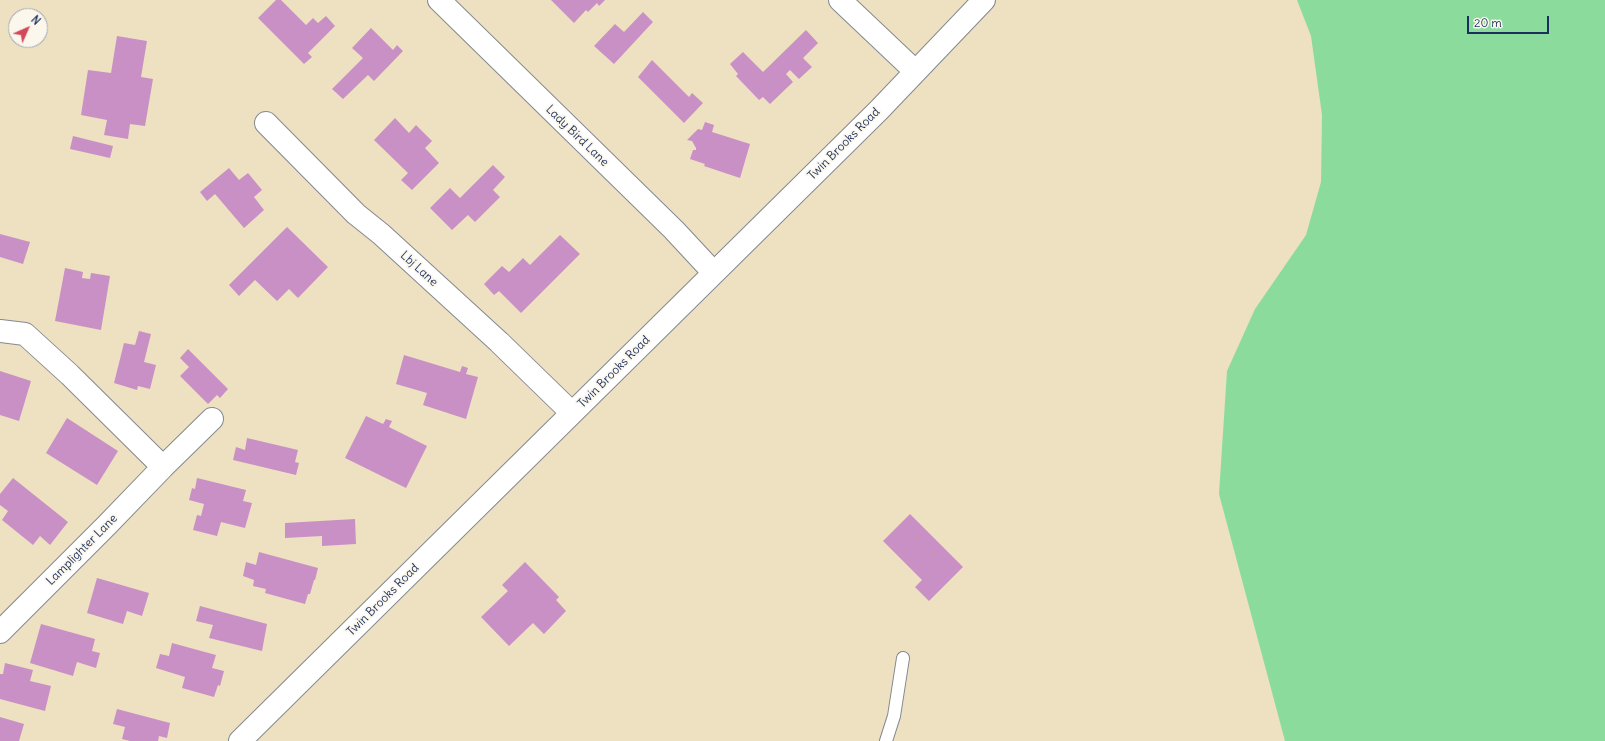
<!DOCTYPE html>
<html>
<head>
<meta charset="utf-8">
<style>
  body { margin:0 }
  #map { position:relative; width:1605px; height:741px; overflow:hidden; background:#ede1c1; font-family:Delius,sans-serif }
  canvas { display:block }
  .north { position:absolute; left:8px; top:8px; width:40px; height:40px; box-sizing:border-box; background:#fbf7ec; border:1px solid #a1a7b3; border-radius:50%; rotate:45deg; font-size:11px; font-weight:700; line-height:16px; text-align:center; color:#1b2f5e }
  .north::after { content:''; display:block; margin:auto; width:14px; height:18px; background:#d1495b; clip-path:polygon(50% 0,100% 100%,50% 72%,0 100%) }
  .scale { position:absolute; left:1467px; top:16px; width:82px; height:18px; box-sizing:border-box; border:2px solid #1b2f5e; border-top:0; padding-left:5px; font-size:12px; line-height:14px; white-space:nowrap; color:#1b2f5e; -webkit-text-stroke:3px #fbf7ec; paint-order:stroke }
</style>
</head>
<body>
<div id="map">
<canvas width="1605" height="741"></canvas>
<div class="north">N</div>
<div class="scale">20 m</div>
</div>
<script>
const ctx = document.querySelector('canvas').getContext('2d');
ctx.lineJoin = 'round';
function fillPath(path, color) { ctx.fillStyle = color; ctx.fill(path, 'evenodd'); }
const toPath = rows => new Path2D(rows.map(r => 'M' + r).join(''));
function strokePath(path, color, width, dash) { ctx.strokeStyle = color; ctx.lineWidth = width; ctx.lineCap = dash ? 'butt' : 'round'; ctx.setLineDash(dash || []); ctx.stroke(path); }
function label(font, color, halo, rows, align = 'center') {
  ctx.font = font + ' Delius,sans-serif'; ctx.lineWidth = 3.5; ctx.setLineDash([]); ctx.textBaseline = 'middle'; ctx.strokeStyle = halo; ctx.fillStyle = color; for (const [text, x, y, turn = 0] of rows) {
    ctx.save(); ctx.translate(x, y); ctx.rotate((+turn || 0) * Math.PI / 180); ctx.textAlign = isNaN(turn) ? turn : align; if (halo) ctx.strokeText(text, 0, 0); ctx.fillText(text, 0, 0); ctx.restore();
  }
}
fillPath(toPath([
  [1297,0,1605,0,1605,741,1285,741,1219,494,1227,371,1255,309,1306,235,1321,182,1322,115,1311,36]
]), '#8bdc9c');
fillPath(toPath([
  [276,0,281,0,306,25,313,18,318,23,326,16,335,26,308,53,312,57,304,64,258,18],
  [551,0,605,0,599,6,597,3,588,12,586,10,574,23],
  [643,12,653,22,614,64,594,46,615,24,624,32],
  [371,28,393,50,397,45,403,51,374,81,368,75,343,99,332,89,363,58,352,48],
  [806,30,818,43,803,58,812,67,799,79,790,70,786,74,793,82,770,104,763,97,759,100,736,76,738,74,730,64,743,52,763,72],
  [117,36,147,41,141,77,153,79,145,126,130,124,128,139,104,135,107,120,81,115,88,70,111,73],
  [652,60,689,97,692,93,703,103,684,123,638,77],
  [395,118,409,133,416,125,432,141,425,148,439,163,412,190,401,180,408,173,374,140],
  [705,122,714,125,712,132,750,144,740,178,704,166,705,164,690,159,693,150,696,150,696,148,692,141,687,140,698,129,702,130],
  [73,136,113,146,110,158,70,149],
  [493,165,505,177,493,190,500,197,475,222,468,215,452,230,430,208,450,188,460,198],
  [229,168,239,180,248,173,262,190,254,197,264,210,244,228,215,194,207,201,200,192],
  [287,227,328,267,298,298,289,289,277,301,255,280,239,296,229,285],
  [0,234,30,242,23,264,0,257],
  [560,235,580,254,521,313,499,291,494,295,484,284,502,266,509,272,523,258,530,265],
  [65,268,83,272,82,278,90,279,91,273,110,276,101,330,55,321],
  [139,331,151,334,144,362,156,365,150,389,138,386,137,390,114,383,124,343,135,345],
  [188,349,228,389,220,398,217,395,208,404,180,376,189,367,180,358],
  [404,355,460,372,462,366,468,368,466,374,478,377,466,419,423,405,427,393,396,384],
  [0,371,31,381,19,421,0,415],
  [366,416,383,424,386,419,392,421,389,427,427,446,406,488,345,458],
  [67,418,118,451,97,485,46,453],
  [247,438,298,450,295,462,299,463,296,475,233,460,236,447,245,450],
  [13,478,68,522,50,545,40,536,33,545,2,520,8,511,0,505,0,494],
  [197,478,246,490,243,501,252,503,245,528,221,522,217,536,193,530,197,515,201,516,204,504,189,500,192,488,195,489],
  [910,514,963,567,929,601,915,587,922,580,883,541],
  [355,519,356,544,322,546,322,536,285,538,285,523],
  [259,552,318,568,315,580,314,580,310,594,308,594,305,604,265,593,266,589,253,586,254,580,243,576,246,562,256,565],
  [525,562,559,597,556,600,566,611,544,634,533,623,509,646,481,617,508,591,502,585],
  [97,578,149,593,142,616,127,611,123,624,87,613],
  [200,606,267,624,262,651,209,638,213,625,196,621],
  [41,624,95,639,92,651,100,653,96,668,77,662,73,676,30,663],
  [172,643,216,655,212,668,224,671,220,686,218,685,214,697,182,688,185,677,156,668,160,654,169,656],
  [5,663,33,670,30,681,51,686,45,711,0,699,0,674,3,674],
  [117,709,170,723,167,738,159,736,158,741,130,741,122,739,125,727,113,724],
  [0,717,24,724,19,741,0,741]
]), '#c990c5');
const service = toPath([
  [886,741,894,716,903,658]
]);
const minor = toPath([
  [439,0,674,230,714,273],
  [840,0,915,71],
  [266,123,356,214,381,234,499,342,572,413],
  [0,331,25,334,70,375,163,467],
  [0,632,107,525,163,467,212,419],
  [240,741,879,110,984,0]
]);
strokePath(service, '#848890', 14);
strokePath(minor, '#848890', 24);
strokePath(service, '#fff', 12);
strokePath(minor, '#fff', 22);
label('12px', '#1b2f5e', '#fbf7ec', [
  ["Lady Bird Lane",577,136,44],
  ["Twin Brooks Road",844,144,-45],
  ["Lbj Lane",419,269,42],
  ["Twin Brooks Road",614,372,-45],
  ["Lamplighter Lane",82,550,-45],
  ["Twin Brooks Road",383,600,-45]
]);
</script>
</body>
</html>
